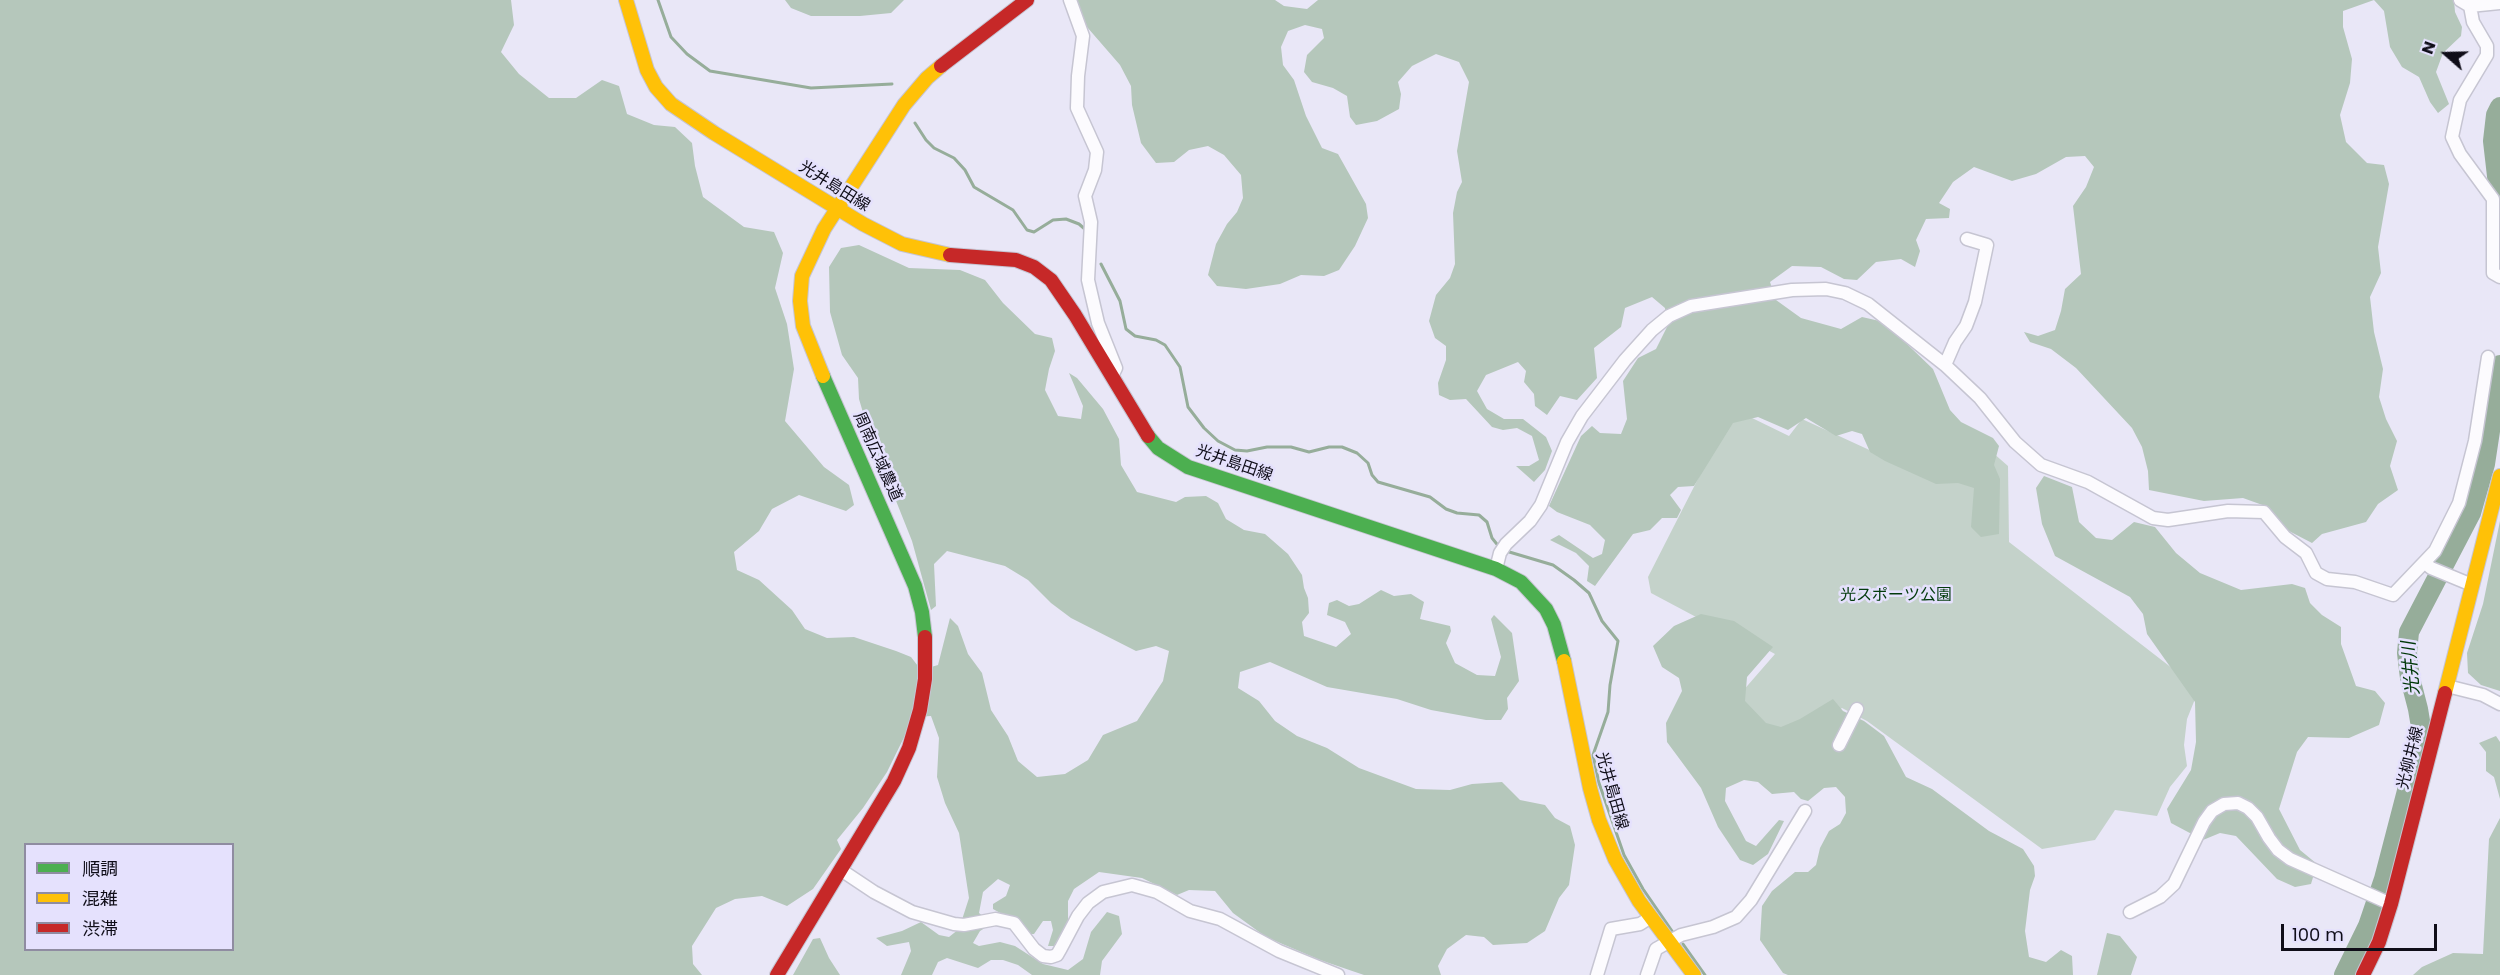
<!DOCTYPE html>
<html>
<head>
<meta charset="utf-8">
<style>
  body { margin:0 }
  #map { position:relative; width:2500px; height:975px; overflow:hidden; background:#e9e7f7; font-family:Poppins,"Noto Sans JP",sans-serif }
  canvas { display:block }
  .legend { position:absolute; left:24px; top:843px; width:210px; height:108px; box-sizing:border-box; background:#e5e1fd; border:2px solid #8f8ca1; margin:0; padding:8px 10px; list-style:none; font-size:18px; color:#0f0d18 }
  .legend li { display:flex; align-items:center; gap:12px; height:30px }
  .legend b { width:30px; border:2px solid #8f8ca1 }
  .north { position:absolute; left:2416px; top:24px; width:60px; height:60px; -webkit-text-stroke:4px #e5e1fd; paint-order:stroke; rotate:290deg; font-size:16px; font-weight:700; line-height:24px; text-align:center; color:#0f0d18 }
  .north::after { content:''; display:block; margin:auto; width:21px; height:27px; background:#0f0d18; clip-path:polygon(50% 0,100% 100%,50% 72%,0 100%) }
  .scale { position:absolute; left:2281px; top:924px; width:156px; height:27px; box-sizing:border-box; border:3px solid #0f0d18; border-top:0; padding-left:8px; font-size:18px; line-height:21px; white-space:nowrap; color:#0f0d18; -webkit-text-stroke:4px #e5e1fd; paint-order:stroke }
</style>
</head>
<body>
<div id="map">
<canvas width="2500" height="975"></canvas>
<ul class="legend">
<li><b style="height:8px;background:#4caf50"></b>順調</li>
<li><b style="height:8px;background:#ffc107"></b>混雑</li>
<li><b style="height:8px;background:#c62828"></b>渋滞</li>
</ul>
<div class="north">N</div>
<div class="scale">100 m</div>
</div>
<script>
const ctx = document.querySelector('canvas').getContext('2d');
ctx.lineJoin = 'round';
function fillPath(path, color) { ctx.fillStyle = color; ctx.fill(path, 'evenodd'); }
const toPath = rows => new Path2D(rows.map(r => 'M' + r).join(''));
function strokePath(path, color, width, dash) { ctx.strokeStyle = color; ctx.lineWidth = width; ctx.lineCap = dash ? 'butt' : 'round'; ctx.setLineDash(dash || []); ctx.stroke(path); }
function label(font, color, halo, rows, align = 'center') {
  ctx.font = font + ' Poppins,"Noto Sans JP",sans-serif'; ctx.lineWidth = 5; ctx.setLineDash([]); ctx.textBaseline = 'middle'; ctx.strokeStyle = halo; ctx.fillStyle = color; for (const [text, x, y, turn = 0] of rows) {
    ctx.save(); ctx.translate(x, y); ctx.rotate((+turn || 0) * Math.PI / 180); ctx.textAlign = isNaN(turn) ? turn : align; if (halo) ctx.strokeText(text, 0, 0); ctx.fillText(text, 0, 0); ctx.restore();
  }
}
fillPath(toPath([
  [1750,417,1789,436,1802,419,1926,476,1992,452,2008,466,2009,542,2199,689,2187,719,2184,745,2187,766,2170,787,2157,816,2115,810,2095,840,2042,849,1867,721,1842,708,1792,745,1728,708,1775,654,1723,626,1698,618,1651,593,1648,577,1727,422]
]), '#c4d2ca');
fillPath(toPath([
  [0,0,511,0,514,25,501,52,519,74,549,98,576,98,602,80,619,86,627,114,654,125,675,127,692,143,695,166,703,197,744,227,774,232,783,253,775,288,787,324,794,369,785,421,824,467,849,485,854,505,846,511,799,495,772,509,759,531,734,552,737,570,759,580,792,610,805,629,827,638,854,637,896,651,911,657,921,670,938,665,950,618,958,626,968,654,982,673,991,710,1008,736,1018,761,1037,777,1065,774,1088,760,1103,735,1137,721,1163,681,1169,651,1156,646,1136,651,1071,618,1051,603,1028,580,1005,566,947,551,934,564,936,606,931,610,912,541,869,433,859,399,858,378,842,355,830,312,829,267,841,248,859,245,909,268,960,270,985,280,1003,303,1035,334,1052,338,1055,351,1049,369,1045,390,1058,416,1081,419,1083,406,1069,373,1077,378,1103,409,1119,439,1121,465,1137,492,1176,502,1185,497,1206,496,1218,503,1226,519,1244,530,1265,534,1288,554,1302,575,1304,588,1308,598,1309,613,1302,622,1304,636,1336,647,1351,634,1345,622,1327,615,1329,603,1337,600,1349,606,1359,604,1381,590,1394,596,1411,594,1424,602,1420,619,1450,626,1451,631,1446,643,1455,663,1477,675,1495,676,1501,657,1491,619,1494,615,1512,633,1519,681,1507,698,1508,709,1501,720,1486,720,1431,710,1397,699,1327,687,1270,662,1240,672,1238,688,1259,701,1275,721,1297,736,1327,748,1359,768,1416,789,1450,790,1472,784,1502,782,1520,800,1545,805,1555,818,1570,826,1575,845,1569,885,1559,898,1545,931,1527,943,1493,945,1484,937,1466,935,1447,949,1438,966,1441,975,1364,975,1320,960,1266,937,1233,913,1215,891,1189,890,1177,895,1142,878,1099,872,1074,889,1068,901,1068,923,1056,946,1048,946,1053,930,1051,921,1043,921,1034,934,1029,934,1023,924,1014,917,1002,914,993,909,993,904,1006,896,1010,885,998,879,983,892,979,913,984,917,988,926,980,931,973,943,979,946,1000,942,1015,946,1043,964,1068,970,1083,959,1091,932,1107,912,1119,916,1122,934,1102,961,1100,975,1032,975,1018,965,1003,960,991,960,978,968,947,958,938,962,932,975,901,975,911,951,909,942,887,946,876,938,902,931,921,922,939,935,949,937,959,929,969,898,959,833,945,803,937,777,939,738,931,716,914,717,887,772,863,808,837,840,841,849,813,889,787,906,762,896,735,899,716,908,692,946,693,964,702,975,0,975],
  [26,844,232,844,232,950,26,950],
  [785,0,904,0,891,13,860,16,811,16,791,8],
  [1076,0,1275,0,1284,6,1307,9,1318,0,2454,0,2455,12,2462,27,2461,36,2443,53,2436,72,2449,104,2438,113,2430,102,2419,77,2402,67,2390,47,2384,11,2374,0,2343,11,2343,27,2352,59,2350,83,2340,115,2346,142,2367,163,2384,165,2389,184,2378,247,2381,273,2370,297,2374,332,2383,369,2379,397,2386,419,2397,441,2390,466,2398,490,2378,504,2366,522,2322,534,2312,543,2287,530,2268,507,2243,498,2204,501,2149,490,2148,471,2142,447,2132,428,2076,368,2051,349,2030,342,2024,332,2038,336,2055,330,2061,311,2065,289,2081,274,2073,206,2086,187,2094,167,2085,156,2066,157,2036,174,2012,181,1974,167,1953,182,1939,203,1950,209,1949,218,1926,219,1916,240,1920,251,1915,267,1901,259,1876,262,1857,280,1844,279,1821,267,1792,266,1770,282,1776,300,1801,318,1841,329,1862,317,1884,322,1933,369,1950,410,1961,422,1993,438,1999,446,1994,465,2000,479,1999,534,1981,537,1971,527,1974,488,1958,483,1936,484,1885,461,1870,452,1862,434,1852,431,1836,436,1806,418,1788,430,1758,417,1733,423,1694,486,1678,487,1670,495,1681,510,1677,518,1662,518,1650,530,1633,534,1595,586,1587,581,1589,566,1576,553,1550,540,1559,535,1593,558,1602,554,1605,540,1590,525,1557,512,1549,506,1581,436,1592,426,1600,433,1621,434,1627,419,1623,381,1638,358,1656,349,1667,327,1665,308,1652,297,1625,308,1621,327,1594,348,1597,378,1577,400,1560,396,1547,415,1535,406,1534,394,1524,382,1526,371,1518,362,1486,375,1477,391,1487,409,1504,419,1523,419,1546,437,1552,451,1545,470,1534,482,1516,466,1529,466,1539,460,1532,436,1517,428,1503,430,1492,427,1466,399,1450,400,1439,395,1438,383,1446,360,1446,346,1435,338,1429,321,1436,295,1450,278,1455,264,1453,213,1457,192,1462,182,1457,151,1469,82,1459,62,1436,54,1412,66,1398,82,1401,94,1399,109,1377,121,1356,125,1350,117,1347,96,1333,88,1312,82,1304,72,1307,55,1324,38,1322,29,1305,25,1288,31,1281,47,1283,65,1294,80,1306,116,1322,148,1338,154,1366,204,1368,218,1355,246,1339,270,1324,276,1301,275,1280,284,1246,289,1217,286,1208,275,1216,244,1227,224,1237,212,1243,198,1241,175,1224,155,1208,146,1189,150,1174,162,1156,163,1141,143,1132,105,1131,86,1120,65,1087,27],
  [2044,476,2072,487,2079,522,2096,538,2112,540,2134,522,2155,527,2176,553,2200,573,2241,590,2292,584,2305,588,2310,603,2322,615,2341,627,2341,644,2356,686,2375,691,2385,703,2379,725,2349,738,2308,737,2297,752,2279,809,2300,850,2317,864,2311,884,2295,887,2277,879,2236,836,2220,833,2203,840,2171,823,2167,809,2191,770,2196,742,2195,702,2147,634,2143,614,2130,597,2055,556,2042,524,2036,488],
  [2500,521,2500,691,2481,685,2468,673,2467,653,2483,604],
  [1701,614,1734,621,1773,647,1747,677,1745,701,1766,723,1781,727,1800,719,1833,699,1843,711,1864,721,1884,736,1906,777,1932,789,1989,831,2023,849,2034,866,2035,876,2030,890,2025,931,2029,957,2046,962,2061,950,2072,956,2073,975,1788,975,1783,973,1760,940,1762,906,1772,891,1795,872,1808,872,1816,865,1820,848,1829,831,1840,824,1846,813,1845,797,1836,787,1824,788,1808,801,1801,799,1794,792,1772,794,1758,782,1744,780,1726,788,1725,801,1746,841,1756,846,1779,820,1784,821,1768,854,1753,865,1740,860,1718,827,1701,788,1667,742,1666,723,1682,691,1679,678,1662,667,1653,646,1674,626],
  [2496,736,2500,742,2500,799,2494,777,2486,771,2486,752,2479,743],
  [2500,818,2500,975,2413,975,2422,967,2453,953,2483,954,2489,839],
  [2107,933,2120,936,2137,957,2131,975,2097,975],
  [820,938,829,958,840,975,793,975,813,939]
]), '#b5c7bb');
strokePath(toPath([
  [658,0,671,37,687,54,710,71,811,88,892,84],
  [915,123,926,140,934,148,954,158,965,170,974,187,1013,210,1027,230,1034,232,1053,220,1066,219,1079,224,1087,231],
  [1101,264,1120,301,1126,329,1135,336,1156,340,1165,345,1180,367,1188,407,1204,428,1218,441,1235,450,1247,451,1267,447,1291,447,1309,452,1329,447,1342,447,1357,453,1368,463,1372,475,1378,482,1430,497,1446,509,1457,513,1479,515,1487,522,1492,538,1500,548],
  [1506,551,1553,565,1574,580,1589,593,1602,621,1618,641,1610,685,1608,712,1593,755,1599,783,1624,855,1643,889,1672,931],
  [1683,944,1705,975]
]), '#96ad9a', 3);
strokePath(toPath([
  [2500,107,2496,115,2493,141,2500,202],
  [2344,975,2368,926,2384,879,2415,760,2421,727,2418,709,2410,678,2407,653,2409,632,2471,513,2485,464,2500,365]
]), '#96ad9a', 20);
const street = toPath([
  [1070,0,1083,36,1078,76,1077,108,1097,152,1095,170,1085,196,1091,222,1088,280,1098,323,1116,368,1112,376],
  [2460,0,2470,6,2500,3],
  [2470,6,2473,22,2487,46,2487,55,2460,100,2452,137,2460,154,2493,199,2493,273,2500,277],
  [1945,365,1955,342,1966,326,1975,302,1987,245,1967,239],
  [2425,563,2431,568,2472,585],
  [1496,569,1500,553,1506,544,1530,521,1541,505,1567,442,1582,416,1625,360,1652,330,1669,316,1691,306,1792,290,1826,289,1845,293,1868,304,1945,365,1980,398,2015,442,2041,465,2088,482,2153,518,2168,520,2228,511,2264,512,2285,537,2306,553,2316,573,2327,579,2355,582,2393,595,2435,551,2459,503,2475,441,2488,357],
  [2447,686,2483,695,2500,704],
  [1839,745,1857,709],
  [841,870,874,892,912,912,954,924,964,925,996,919,1014,923,1034,949,1043,956,1051,957,1057,955,1061,948,1078,916,1088,903,1103,892,1132,885,1157,892,1190,911,1220,919,1279,951,1338,975],
  [2130,912,2160,897,2174,884,2204,822,2212,811,2224,804,2238,803,2248,808,2257,817,2269,838,2278,850,2290,859,2391,904],
  [1597,975,1611,929,1640,924,1651,917],
  [1647,975,1656,949,1681,935,1713,927,1736,917,1751,900,1805,811]
]);
const fast = toPath([
  [823,376,915,586,922,612,925,637],
  [1148,436,1158,448,1188,467,1496,569,1521,582,1546,609,1554,625,1564,661]
]);
const slow = toPath([
  [626,0,647,70,656,87,671,104,714,133,863,224,902,244,950,255],
  [823,376,803,326,800,301,802,276,824,229,904,105,927,78,941,66],
  [1564,661,1590,788,1599,820,1615,859,1639,901,1694,975],
  [2445,693,2500,476]
]);
const jam = toPath([
  [941,66,1027,0],
  [950,255,1016,260,1034,267,1051,280,1075,315,1148,436],
  [777,975,894,781,909,748,920,710,925,679,925,637],
  [2363,975,2379,942,2391,904,2445,693]
]);
strokePath(street, '#c6c5d2', 15);
strokePath(fast, '#c6c5d2', 16);
strokePath(slow, '#c6c5d2', 16);
strokePath(jam, '#c6c5d2', 16);
strokePath(street, '#fcfbfe', 12);
strokePath(fast, '#4caf50', 14);
strokePath(slow, '#ffc107', 14);
strokePath(jam, '#c62828', 14);
label('16px', '#0f0d18', '#e5e1fd', [
  ["光井島田線",834,187,32],
  ["周南広域農道",877,457,66],
  ["光井島田線",1234,464,19],
  ["光柳井線",2411,758,-76],
  ["光井島田線",1611,791,74]
]);
label('16px', '#033b0c', '#e5e1fd', [
  ["光スポーツ公園",1896,596]
]);
label('italic 18px', '#003808', '#e5e1fd', [
  ["光井川",2412,668,-95]
]);
</script>
</body>
</html>
